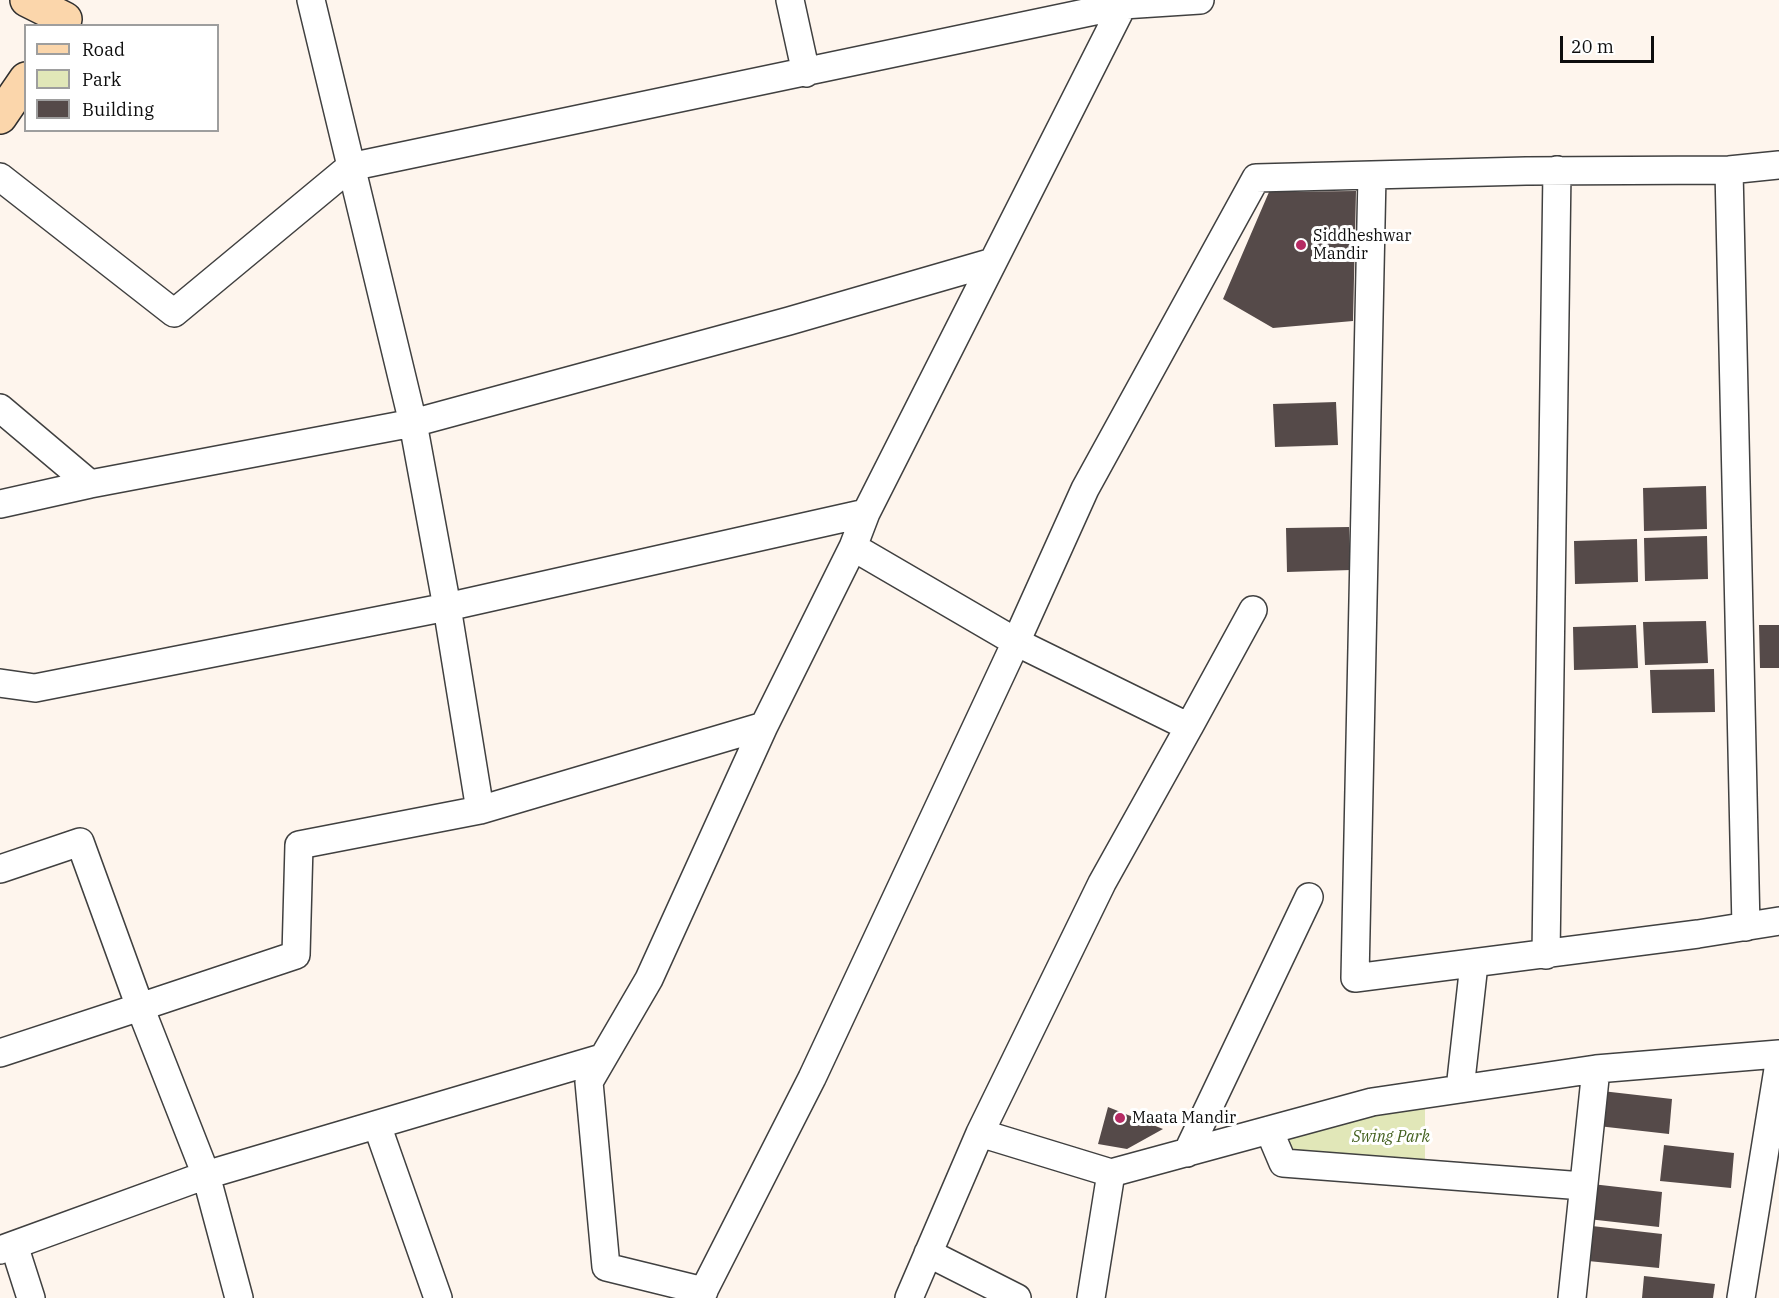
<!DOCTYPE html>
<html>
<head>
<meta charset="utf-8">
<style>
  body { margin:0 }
  #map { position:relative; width:1779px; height:1298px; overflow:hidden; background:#fef5ed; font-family:"IBM Plex Serif",serif }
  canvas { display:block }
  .legend { position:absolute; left:24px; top:24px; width:195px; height:108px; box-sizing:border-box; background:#fff; border:2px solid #9e9e9e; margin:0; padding:8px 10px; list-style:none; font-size:18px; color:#0d0d0d }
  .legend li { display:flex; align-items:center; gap:12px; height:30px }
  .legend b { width:30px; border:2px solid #9e9e9e }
  .scale { position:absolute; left:1560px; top:36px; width:94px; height:27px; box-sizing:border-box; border:3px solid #0d0d0d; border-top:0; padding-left:8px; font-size:18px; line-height:21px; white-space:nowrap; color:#0d0d0d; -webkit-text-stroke:4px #fff; paint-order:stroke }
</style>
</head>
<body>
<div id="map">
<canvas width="1779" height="1298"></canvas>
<ul class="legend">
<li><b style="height:8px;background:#fbd6ab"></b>Road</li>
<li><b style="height:16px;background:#e1e7b8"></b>Park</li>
<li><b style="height:16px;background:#554a49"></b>Building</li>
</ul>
<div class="scale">20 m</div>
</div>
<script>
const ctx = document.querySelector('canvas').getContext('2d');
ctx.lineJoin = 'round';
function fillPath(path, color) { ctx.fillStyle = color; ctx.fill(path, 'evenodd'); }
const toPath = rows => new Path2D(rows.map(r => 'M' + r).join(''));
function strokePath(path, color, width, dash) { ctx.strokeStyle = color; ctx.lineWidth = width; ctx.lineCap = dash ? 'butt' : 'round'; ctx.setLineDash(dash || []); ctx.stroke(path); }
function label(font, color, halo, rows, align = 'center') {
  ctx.font = font + ' "IBM Plex Serif",serif'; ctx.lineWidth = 6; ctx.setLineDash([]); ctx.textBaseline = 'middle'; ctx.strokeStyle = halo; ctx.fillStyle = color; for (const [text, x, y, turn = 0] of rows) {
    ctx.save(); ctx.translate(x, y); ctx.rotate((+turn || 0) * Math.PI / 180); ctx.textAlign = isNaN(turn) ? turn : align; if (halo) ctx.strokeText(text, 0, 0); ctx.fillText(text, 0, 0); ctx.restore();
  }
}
fillPath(toPath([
  [1425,1094,1425,1174,1283,1163,1269,1130]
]), '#e1e7b8');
fillPath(toPath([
  [1356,191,1353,321,1273,328,1223,299,1269,192],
  [1336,402,1338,445,1275,447,1273,404],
  [1706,486,1707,529,1644,531,1643,488],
  [1349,527,1351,570,1287,572,1286,528],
  [1707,536,1708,579,1645,581,1644,538],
  [1637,539,1638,582,1575,584,1574,541],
  [1706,621,1708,663,1645,665,1643,622],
  [1636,625,1638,668,1574,670,1573,627],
  [1759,625,1779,625,1779,668,1760,668],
  [1714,669,1715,712,1652,713,1650,670],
  [1602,1091,1672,1099,1669,1134,1598,1126],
  [1108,1107,1163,1129,1127,1149,1098,1144],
  [1664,1145,1734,1153,1731,1188,1660,1181],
  [1592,1184,1662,1192,1659,1227,1588,1219],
  [1592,1226,1662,1234,1659,1268,1588,1261],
  [1644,1276,1715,1284,1713,1298,1642,1298]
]), '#554a49');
const street = toPath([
  [311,0,413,423,447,607,480,810,764,726,649,979,589,1082,606,1267,704,1291],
  [790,0,806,73],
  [1123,5,1200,0],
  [1729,170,1746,927],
  [1372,175,1355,978,1698,934,1779,921],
  [0,177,174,313,350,167,1123,5,866,513,853,547,764,726],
  [0,408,90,484],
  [0,504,90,484,413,423,789,321,993,262],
  [0,683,35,688,447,607,866,513],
  [1189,727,1253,610],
  [0,869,80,842,140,1007,296,955,299,845,480,810],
  [1546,955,1557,170],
  [0,1053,140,1007,206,1175,239,1298],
  [1460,1089,1474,964],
  [377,1125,438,1298],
  [1269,1130,1283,1163,1583,1186],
  [1187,1153,1309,897],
  [1111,1173,1372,1102,1596,1069,1779,1054],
  [14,1245,31,1298],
  [0,1250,206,1175,602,1058],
  [928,1253,1017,1298],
  [700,1298,812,1078,1016,642,853,547],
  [909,1298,980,1133],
  [1091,1298,1111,1173,980,1133,1102,883,1189,727,1016,642,1085,489,1256,178,1526,171,1729,170,1779,165],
  [1572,1298,1596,1069],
  [1741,1298,1779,1063]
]);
const secondary = toPath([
  [27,0,65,19],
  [0,117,26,79]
]);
strokePath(street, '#404040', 30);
strokePath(secondary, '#2f2f2f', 36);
strokePath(street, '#fff', 27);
strokePath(secondary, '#fbd6ab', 33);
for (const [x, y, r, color] of [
  [1301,245,6,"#b62b63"],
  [1120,1118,6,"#b62b63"]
]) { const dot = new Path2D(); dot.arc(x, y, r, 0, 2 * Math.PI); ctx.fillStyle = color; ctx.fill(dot); strokePath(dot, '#fff', 2); }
label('16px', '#0d0d0d', '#fff', [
  ["Siddheshwar",1313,236],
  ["Mandir",1313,254],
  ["Maata Mandir",1132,1118]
], 'left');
label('italic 16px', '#446120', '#fff', [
  ["Swing Park",1391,1137]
]);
</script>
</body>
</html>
